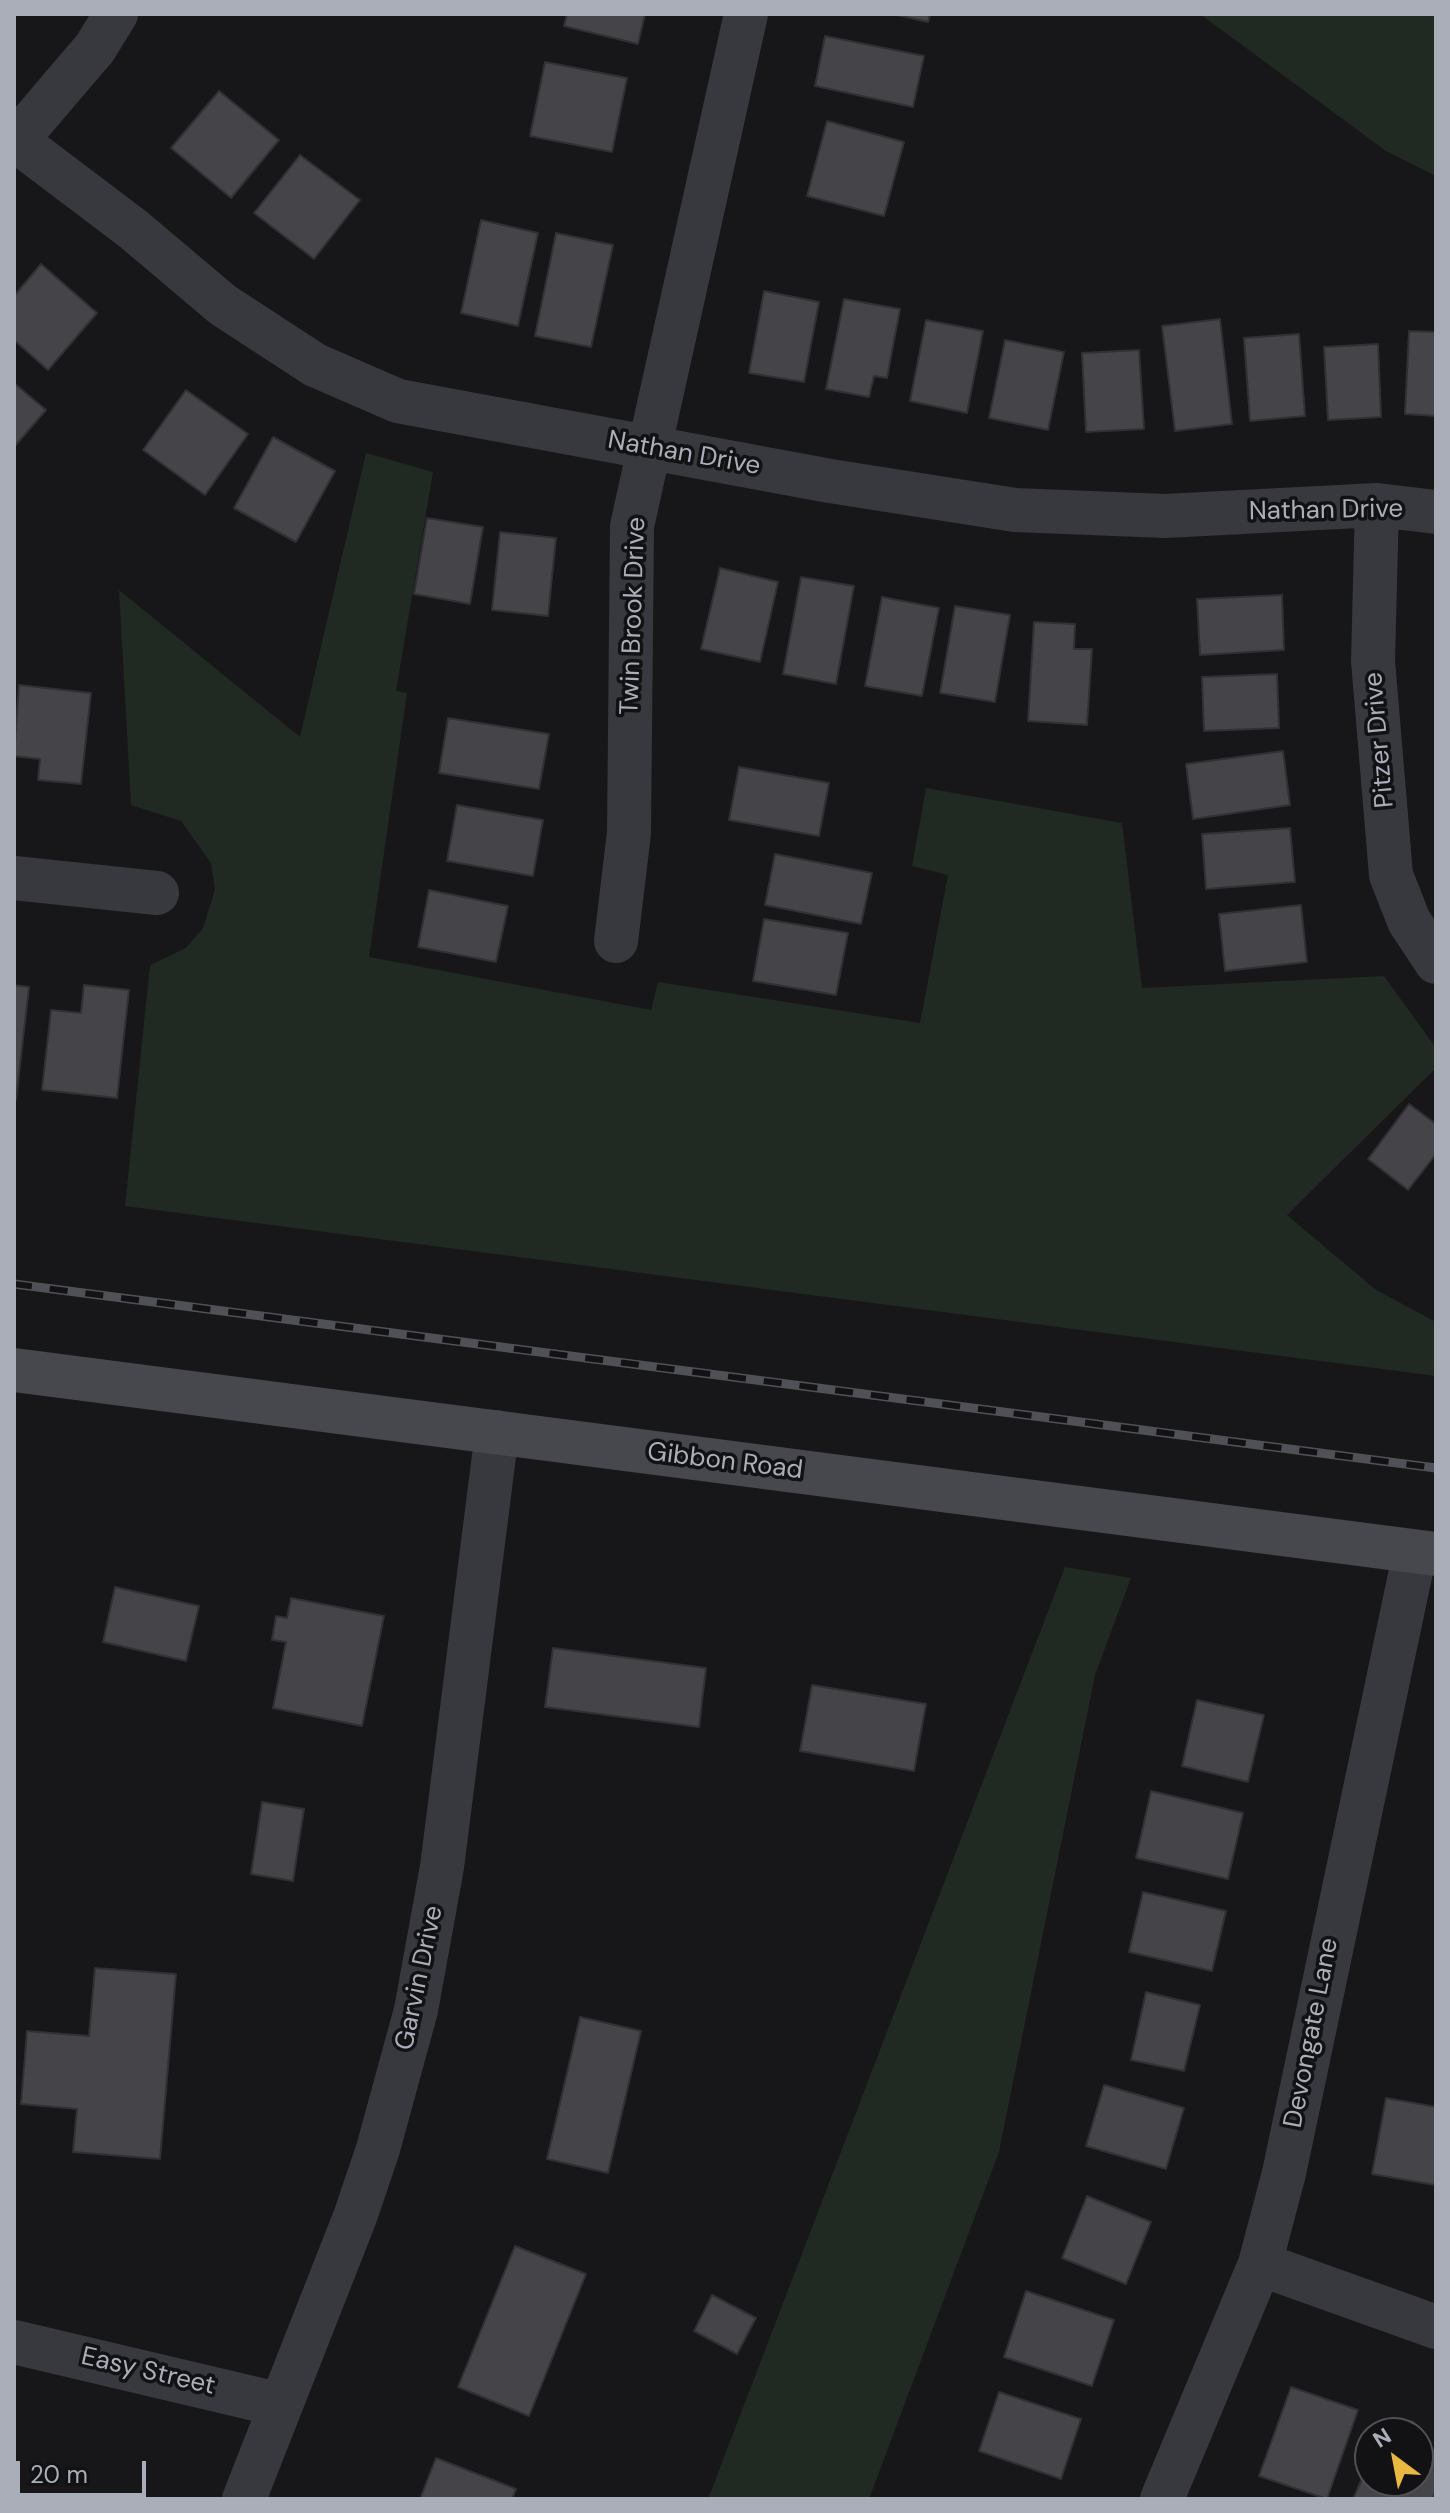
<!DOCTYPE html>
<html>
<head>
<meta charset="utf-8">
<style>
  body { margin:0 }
  #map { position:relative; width:1450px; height:2513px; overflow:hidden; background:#171719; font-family:"DM Sans",sans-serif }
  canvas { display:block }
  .frame { position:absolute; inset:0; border:16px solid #aaaeb8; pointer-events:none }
  .north { position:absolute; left:1354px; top:2417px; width:80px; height:80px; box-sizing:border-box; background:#121214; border:2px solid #4f5056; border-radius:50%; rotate:328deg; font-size:22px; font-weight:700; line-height:32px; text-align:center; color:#aaaeb8 }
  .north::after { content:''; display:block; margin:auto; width:28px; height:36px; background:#e8b840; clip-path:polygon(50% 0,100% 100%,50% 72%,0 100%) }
  .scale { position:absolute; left:16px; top:2461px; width:130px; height:36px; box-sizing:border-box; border:4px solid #aaaeb8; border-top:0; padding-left:10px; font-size:24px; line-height:28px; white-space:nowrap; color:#aaaeb8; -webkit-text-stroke:6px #121214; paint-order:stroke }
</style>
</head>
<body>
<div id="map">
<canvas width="1450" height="2513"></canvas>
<div class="frame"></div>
<div class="north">N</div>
<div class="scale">20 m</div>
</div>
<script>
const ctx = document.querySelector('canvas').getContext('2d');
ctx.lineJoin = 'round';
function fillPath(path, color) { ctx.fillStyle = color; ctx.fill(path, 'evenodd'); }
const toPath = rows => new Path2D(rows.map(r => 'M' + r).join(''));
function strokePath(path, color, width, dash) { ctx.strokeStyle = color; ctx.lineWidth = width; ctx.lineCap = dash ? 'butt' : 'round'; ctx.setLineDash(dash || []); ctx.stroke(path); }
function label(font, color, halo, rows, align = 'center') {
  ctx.font = font + ' "DM Sans",sans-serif'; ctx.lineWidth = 7; ctx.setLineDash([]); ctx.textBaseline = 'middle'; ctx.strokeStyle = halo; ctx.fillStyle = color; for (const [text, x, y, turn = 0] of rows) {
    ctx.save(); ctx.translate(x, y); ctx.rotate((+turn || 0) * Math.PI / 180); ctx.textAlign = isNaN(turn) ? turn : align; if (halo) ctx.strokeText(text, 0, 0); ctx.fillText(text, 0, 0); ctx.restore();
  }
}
fillPath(toPath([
  [1200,14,1436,14,1436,176,1386,151],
  [366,453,433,472,396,691,407,693,369,957,651,1010,658,982,920,1023,948,875,912,866,926,788,1122,823,1142,988,1384,976,1436,1048,1436,1068,1287,1215,1376,1290,1436,1322,1436,1376,125,1206,150,965,186,948,203,928,215,890,211,863,181,821,131,805,119,590,300,737],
  [1065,1567,1131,1578,1095,1675,999,2152,869,2499,708,2499]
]), '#212923');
const building = toPath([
  [567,14,645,14,638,44,564,26,567,14],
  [893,14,930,14,928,22,893,14],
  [825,36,924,56,913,107,815,86,825,36],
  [545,62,627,78,612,152,530,136,545,62],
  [219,91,279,140,231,198,171,148,219,91],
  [827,121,904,142,884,216,807,196,827,121],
  [300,155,360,200,314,259,254,213,300,155],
  [481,220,538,233,518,326,461,313,481,220],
  [556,233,613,245,591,347,535,336,556,233],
  [41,264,97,313,48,370,14,340,14,296,41,264],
  [764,291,819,302,804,382,749,373,764,291],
  [844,299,900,309,887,378,874,376,869,397,826,389,844,299],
  [1220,319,1232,424,1175,431,1162,326,1220,319],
  [926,320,983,331,967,413,910,401,926,320],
  [1409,331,1436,332,1436,416,1405,414,1409,331],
  [1299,334,1305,416,1250,421,1244,338,1299,334],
  [1005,340,1064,352,1048,430,989,418,1005,340],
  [1378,344,1381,417,1328,420,1324,347,1378,344],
  [1139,350,1144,429,1086,432,1082,353,1139,350],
  [14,383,46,410,14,447,14,383],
  [186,390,248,434,205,495,143,450,186,390],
  [273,437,335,471,296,542,234,508,273,437],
  [427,518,483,527,470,604,414,594,427,518],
  [500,532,556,538,548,616,492,610,500,532],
  [720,568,778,582,760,662,701,649,720,568],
  [801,577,854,586,836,684,783,674,801,577],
  [1282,595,1284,650,1200,655,1197,599,1282,595],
  [882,597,939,608,922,696,865,686,882,597],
  [955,606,1010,615,995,702,940,693,955,606],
  [1034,622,1075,624,1074,649,1092,649,1087,725,1028,721,1034,622],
  [1277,674,1279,728,1204,731,1202,677,1277,674],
  [19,685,91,693,81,784,38,780,40,759,14,756,19,685],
  [448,718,549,734,539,789,439,773,448,718],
  [1283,751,1290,805,1193,819,1186,764,1283,751],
  [739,767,829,783,819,836,729,820,739,767],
  [457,805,543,820,533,876,447,861,457,805],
  [1290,828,1295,882,1206,889,1202,834,1290,828],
  [775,854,872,873,861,924,765,905,775,854],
  [429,890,508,906,496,962,418,947,429,890],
  [1301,905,1307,962,1225,971,1219,914,1301,905],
  [764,919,848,933,836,995,753,981,764,919],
  [14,985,29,987,16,1100,14,1100,14,985],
  [84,985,129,990,117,1098,42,1090,51,1010,81,1013,84,985],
  [1409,1104,1436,1124,1436,1154,1408,1190,1368,1159,1409,1104],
  [115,1587,199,1606,186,1661,103,1642,115,1587],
  [291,1598,384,1616,362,1726,273,1708,286,1642,272,1640,276,1616,287,1618,291,1598],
  [553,1648,706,1668,699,1727,545,1707,553,1648],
  [812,1685,926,1704,914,1771,800,1751,812,1685],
  [1197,1700,1264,1715,1248,1782,1182,1766,1197,1700],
  [1151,1791,1243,1813,1228,1879,1136,1858,1151,1791],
  [262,1802,304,1809,293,1881,251,1874,262,1802],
  [1143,1892,1226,1911,1212,1971,1129,1952,1143,1892],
  [95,1968,176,1974,160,2159,73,2152,77,2109,21,2104,27,2031,89,2036,95,1968],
  [1146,1992,1200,2005,1184,2071,1131,2060,1146,1992],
  [580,2017,641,2031,608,2173,547,2159,580,2017],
  [1104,2085,1184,2108,1166,2169,1086,2146,1104,2085],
  [1386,2098,1436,2107,1435,2185,1372,2174,1386,2098],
  [1087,2196,1151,2222,1126,2284,1062,2258,1087,2196],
  [515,2246,586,2274,529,2416,458,2387,515,2246],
  [1026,2291,1114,2320,1092,2386,1004,2357,1026,2291],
  [712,2295,756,2318,737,2354,694,2331,712,2295],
  [1291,2387,1358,2410,1327,2499,1259,2476,1291,2387],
  [999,2392,1081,2419,1061,2479,979,2451,999,2392],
  [1418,2443,1436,2451,1436,2491,1432,2499,1353,2499,1370,2461,1370,2481,1418,2481,1418,2443],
  [436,2458,516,2489,512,2499,420,2499,436,2458]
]);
fillPath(building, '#444449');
strokePath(building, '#313135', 2);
strokePath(toPath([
  [14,139,133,229,223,305,315,365,398,401,830,481,1015,510,1165,516,1377,505,1436,512],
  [14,143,95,48,116,14],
  [1377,505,1373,661,1391,875,1409,921,1436,962],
  [14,878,157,893],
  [616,941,629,833,632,526,746,14],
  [1260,2264,1436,2327],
  [14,2342,281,2405],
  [244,2499,355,2217,378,2149,416,2010,442,1867,497,1432],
  [1162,2499,1260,2264,1284,2173,1415,1552]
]), '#38393e', 44);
strokePath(toPath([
  [14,1370,1436,1554]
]), '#46484e', 44);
const rail = toPath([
  [14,1284,1436,1468]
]);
strokePath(rail, '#4f5157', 9);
strokePath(rail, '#121214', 6, [18]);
label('26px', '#aaaeb8', '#121214', [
  ["Nathan Drive",684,454,10],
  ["Nathan Drive",1326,511,-1],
  ["Twin Brook Drive",634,616,-88],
  ["Pitzer Drive",1380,740,-95],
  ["Gibbon Road",725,1462,7],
  ["Garvin Drive",420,1978,-78],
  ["Devongate Lane",1312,2033,-79],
  ["Easy Street",148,2372,13]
]);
</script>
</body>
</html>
